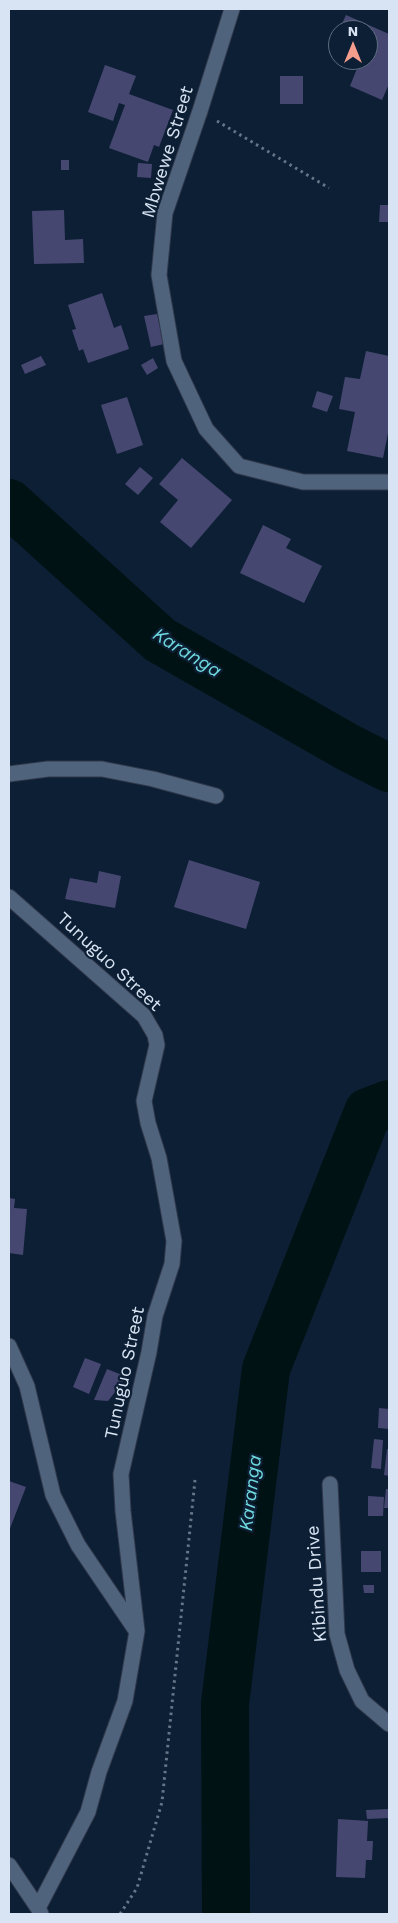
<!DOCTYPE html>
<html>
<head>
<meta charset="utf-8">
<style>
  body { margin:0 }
  #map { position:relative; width:398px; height:1923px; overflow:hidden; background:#0d1f34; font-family:"Work Sans",sans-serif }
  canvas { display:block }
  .frame { position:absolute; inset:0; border:10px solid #d8e4f3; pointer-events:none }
  .north { position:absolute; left:328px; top:20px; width:50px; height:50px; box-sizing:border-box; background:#0d1f34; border:1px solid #5e6e80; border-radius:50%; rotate:0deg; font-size:14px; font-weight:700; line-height:20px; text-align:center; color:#d8e4f3 }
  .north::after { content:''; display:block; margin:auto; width:18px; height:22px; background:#f49d8d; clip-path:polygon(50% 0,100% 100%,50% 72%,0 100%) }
</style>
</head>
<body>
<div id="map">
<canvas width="398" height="1923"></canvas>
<div class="frame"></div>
<div class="north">N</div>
</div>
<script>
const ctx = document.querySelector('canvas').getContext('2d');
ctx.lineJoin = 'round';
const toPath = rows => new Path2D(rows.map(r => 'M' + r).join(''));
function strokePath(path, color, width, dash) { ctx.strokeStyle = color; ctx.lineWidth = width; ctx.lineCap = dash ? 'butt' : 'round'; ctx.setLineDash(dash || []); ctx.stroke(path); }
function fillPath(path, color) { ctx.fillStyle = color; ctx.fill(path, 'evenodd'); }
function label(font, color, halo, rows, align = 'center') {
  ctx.font = font + ' "Work Sans",sans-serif'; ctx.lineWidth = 4.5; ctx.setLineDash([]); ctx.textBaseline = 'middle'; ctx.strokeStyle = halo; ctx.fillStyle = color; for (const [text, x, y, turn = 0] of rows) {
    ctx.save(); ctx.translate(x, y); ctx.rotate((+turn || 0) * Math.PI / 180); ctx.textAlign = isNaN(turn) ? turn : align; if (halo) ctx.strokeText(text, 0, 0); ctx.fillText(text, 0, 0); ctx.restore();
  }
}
strokePath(toPath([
  [9,503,160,640,349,748,389,768],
  [226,1914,225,1704,266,1369,368,1112,389,1104]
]), '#001213', 48);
fillPath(toPath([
  [346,15,389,34,389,84,382,100,350,86,358,66,344,60,368,60,368,30,339,30],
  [338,33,338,57,329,53],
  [105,65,136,76,129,94,173,110,159,147,154,145,148,162,109,148,125,105,119,103,113,121,88,112],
  [280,76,303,76,303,104,280,104],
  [61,160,69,160,69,170,61,170],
  [138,163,152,164,151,178,137,177],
  [380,205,389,205,389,222,379,222],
  [64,210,65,240,83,239,84,263,34,264,32,211],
  [102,293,114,328,121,325,129,349,88,363,83,349,79,351,72,330,76,329,68,305],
  [157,314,164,344,151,347,144,316],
  [366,351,389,356,389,428,383,458,347,451,355,412,339,409,345,377,360,379],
  [41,356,46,365,25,374,21,365],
  [153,358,158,368,147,375,141,365],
  [317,391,333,396,327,412,312,407],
  [127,397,143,445,117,454,101,405],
  [182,458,232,500,191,548,160,522,178,500,159,484],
  [140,467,153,478,138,495,125,484],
  [263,525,291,539,286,548,322,566,304,603,240,573],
  [189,860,260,882,246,929,174,907],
  [99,871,121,876,115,908,65,899,70,878,97,883],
  [9,1198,15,1199,14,1208,27,1209,23,1255,9,1253],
  [85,1358,101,1364,89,1394,73,1387],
  [107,1369,127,1377,108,1401,94,1400],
  [379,1408,389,1409,389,1429,378,1428],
  [374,1439,383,1440,381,1469,371,1468],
  [387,1449,389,1449,389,1476,384,1475],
  [9,1481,26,1487,9,1531],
  [386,1489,389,1489,389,1508,384,1508],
  [368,1496,384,1497,383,1516,368,1516],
  [361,1551,381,1551,381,1572,361,1572],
  [363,1585,374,1585,374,1593,364,1593],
  [389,1809,389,1818,367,1819,366,1810],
  [338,1819,368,1821,367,1841,373,1841,372,1860,366,1860,365,1878,336,1877]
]), '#464771');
const minor = toPath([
  [232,9,200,111,165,213,159,275,174,361,206,429,239,466,303,482,389,482],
  [9,774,48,769,102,769,153,779,216,796],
  [9,897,144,1016,155,1035,157,1045,144,1101,148,1123,159,1158,174,1241,172,1264,155,1316,149,1352,121,1474,123,1511,137,1631,125,1701,99,1772,88,1812,38,1908],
  [9,1346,27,1386,53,1495,78,1545,135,1629],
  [330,1484,337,1634,347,1670,362,1701,389,1724],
  [9,1865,38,1908,41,1914]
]);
strokePath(minor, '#30384b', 17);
strokePath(toPath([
  [217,121,329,188],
  [120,1914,137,1888,162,1802,195,1480]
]), '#667588', 3, [2.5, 4]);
strokePath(minor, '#4f637c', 15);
label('18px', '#d8e4f3', '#0d1f34', [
  ["Mbwewe Street",168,152,-73],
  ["Tunuguo Street",109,962,43],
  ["Tunuguo Street",125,1373,-78],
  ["Kibindu Drive",317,1584,-94]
]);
label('italic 19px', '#6fdade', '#0d1f34', [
  ["Karanga",187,653,32],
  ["Karanga",251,1493,-83]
]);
</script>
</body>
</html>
